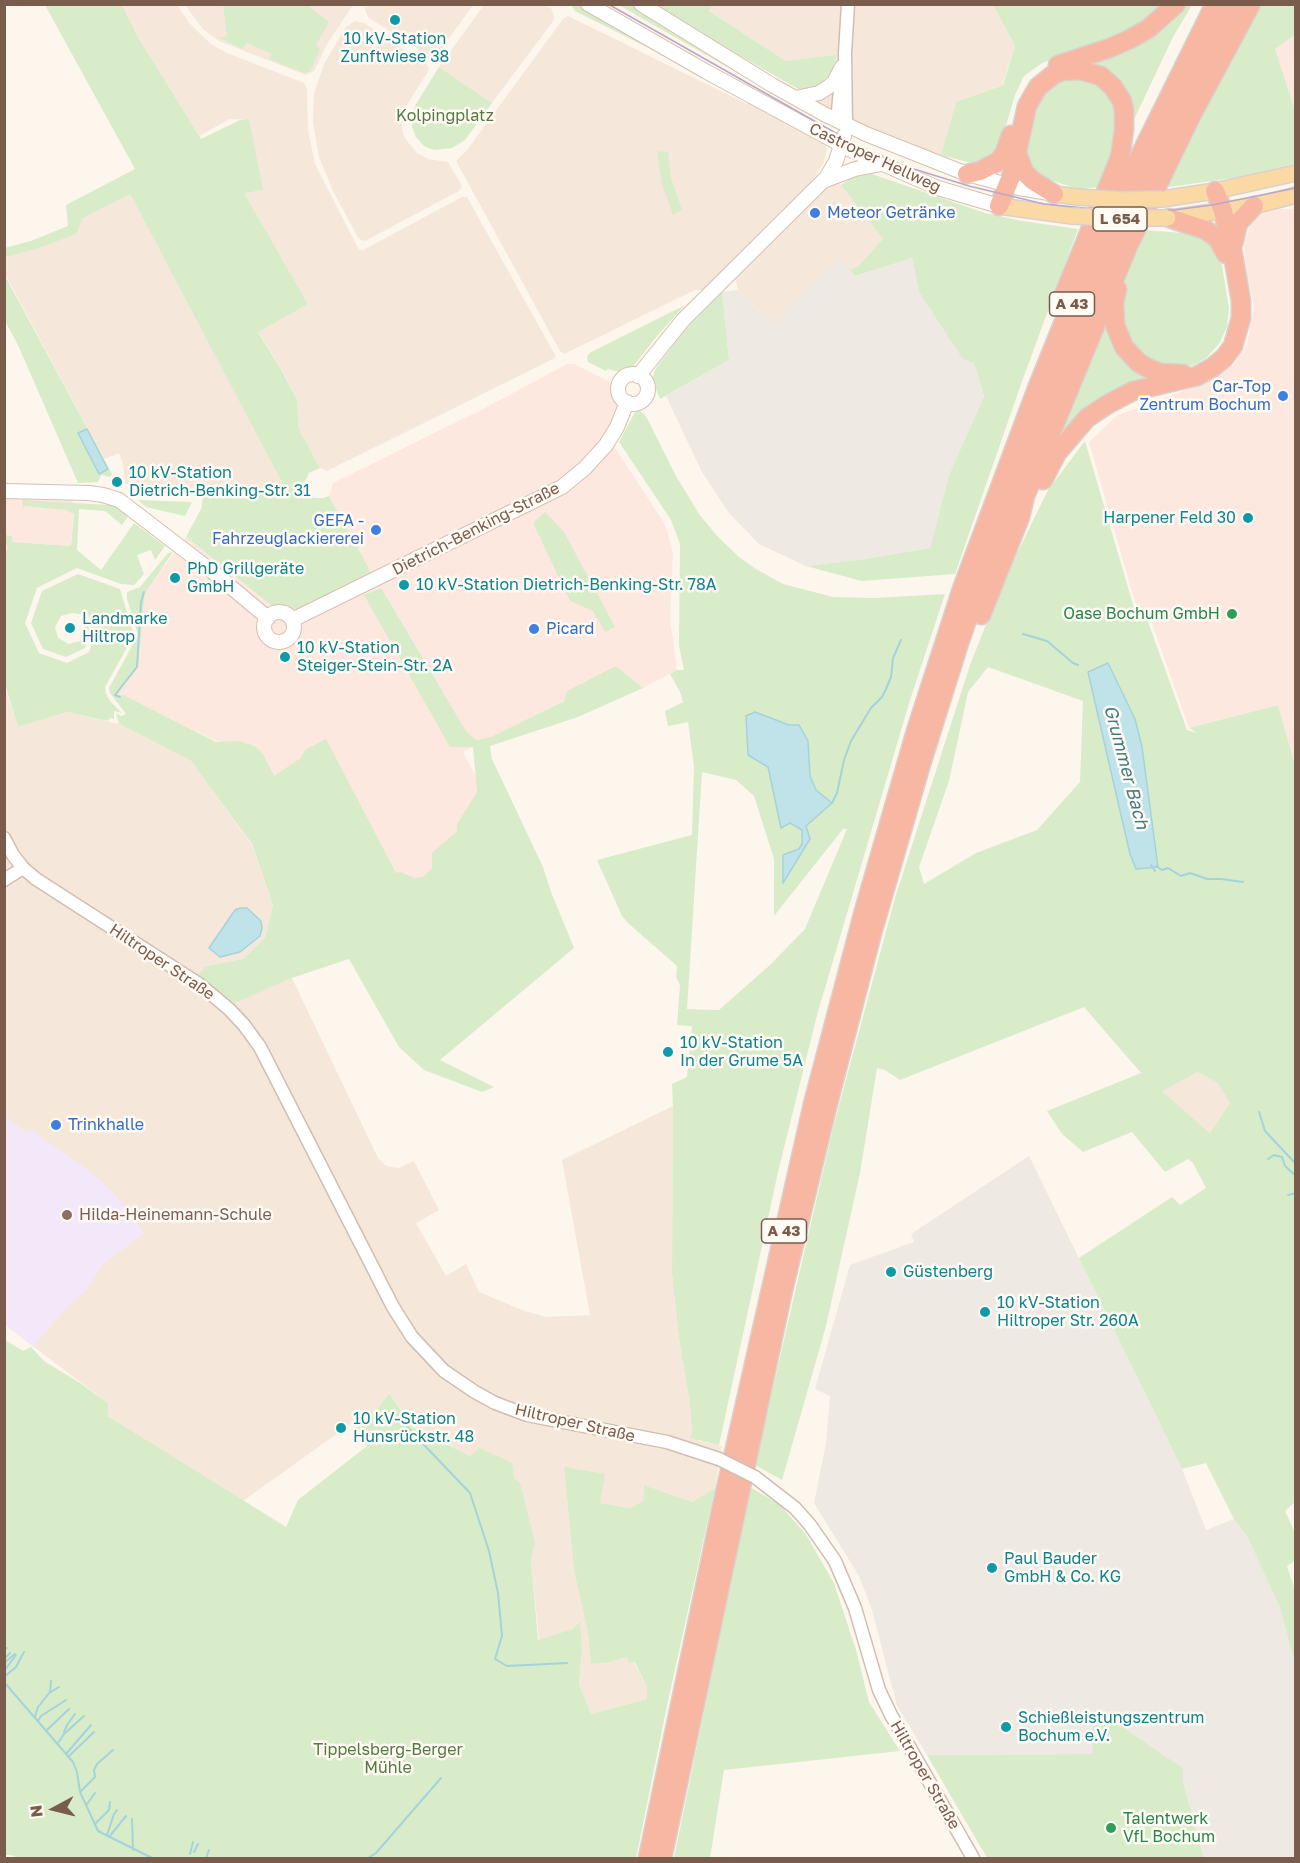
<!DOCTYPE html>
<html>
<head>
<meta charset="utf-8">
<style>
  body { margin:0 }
  #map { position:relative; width:1300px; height:1863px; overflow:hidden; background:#fdf6ec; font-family:"Golos Text",sans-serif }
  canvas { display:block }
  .frame { position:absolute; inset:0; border:6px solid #7a5c4d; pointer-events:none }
  .north { position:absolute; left:24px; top:1779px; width:60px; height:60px; -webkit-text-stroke:4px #fffaf3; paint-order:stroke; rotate:263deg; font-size:16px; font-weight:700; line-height:24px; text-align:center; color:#7a5c4d }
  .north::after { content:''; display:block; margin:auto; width:21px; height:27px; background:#7a5c4d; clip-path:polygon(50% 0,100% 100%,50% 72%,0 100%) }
</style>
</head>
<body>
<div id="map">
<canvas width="1300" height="1863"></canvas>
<div class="frame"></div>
<div class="north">N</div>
</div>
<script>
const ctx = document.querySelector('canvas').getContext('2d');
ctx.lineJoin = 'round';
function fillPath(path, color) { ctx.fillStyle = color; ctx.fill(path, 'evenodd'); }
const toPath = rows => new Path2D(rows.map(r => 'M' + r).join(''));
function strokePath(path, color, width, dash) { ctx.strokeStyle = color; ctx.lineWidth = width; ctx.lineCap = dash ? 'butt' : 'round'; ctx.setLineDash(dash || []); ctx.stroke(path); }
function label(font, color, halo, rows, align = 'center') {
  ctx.font = font + ' "Golos Text",sans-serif'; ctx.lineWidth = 5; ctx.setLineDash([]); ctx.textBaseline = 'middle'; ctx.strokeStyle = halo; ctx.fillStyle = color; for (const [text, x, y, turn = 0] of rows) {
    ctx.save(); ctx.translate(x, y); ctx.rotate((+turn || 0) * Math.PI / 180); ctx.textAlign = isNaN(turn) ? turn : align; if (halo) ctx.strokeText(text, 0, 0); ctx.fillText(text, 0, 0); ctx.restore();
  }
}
fillPath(toPath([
  [712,4,993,5,1015,46,1002,85,956,102,940,159,859,126,797,93,798,89,818,86,836,56,786,61,709,11],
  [122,5,177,5,191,25,211,44,227,53,304,83,307,89,308,130,315,164,359,250,363,250,462,197,467,197,555,355,555,358,327,471,320,468,299,429,297,400,282,370,258,331,308,304,243,192,262,190,249,120,230,119,199,136,138,37],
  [185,5,353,5,327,44,314,71,306,75,219,41,203,29],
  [364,5,364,4,473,5,434,59,369,18,366,13],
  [484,5,545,5,551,8,554,16,554,20,492,103,439,67],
  [568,16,747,104,750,100,824,141,827,149,824,162,809,187,705,290,695,290,564,354,560,351,456,161,467,150,563,19],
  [355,21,364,23,428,66,429,70,405,108,402,126,403,134,407,141,417,153,428,159,448,162,462,186,459,191,365,241,359,239,334,193,319,157,313,123,314,93,324,64,346,27],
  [835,180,841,185,883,239,859,265,850,270,838,259,773,324,738,290,735,276],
  [123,181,285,486,262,493,161,492,161,486,125,484,123,464,119,453,104,459,5,274,5,248,31,241,68,226],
  [4,684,18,727,67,712,119,724,190,760,252,845,273,905,265,938,243,959,206,966,235,1002,292,978,378,1158,386,1166,398,1168,414,1161,439,1210,416,1223,446,1276,466,1264,479,1292,522,1310,546,1317,590,1315,562,1160,673,1106,672,1274,679,1339,690,1405,692,1433,699,1441,722,1446,715,1488,692,1502,644,1485,643,1501,630,1508,600,1503,564,1467,574,1571,588,1633,591,1664,606,1663,627,1657,629,1663,634,1662,647,1688,647,1699,591,1714,579,1684,582,1650,579,1621,572,1629,539,1640,531,1559,535,1543,470,1456,411,1425,389,1393,379,1407,354,1431,352,1423,243,1501,107,1415,108,1403,5,1325],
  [1211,1066,1237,1093,1210,1133,1161,1090]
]), '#f5e8da');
fillPath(toPath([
  [1295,35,1295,110,1275,49],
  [1278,209,1295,209,1295,765,1278,705,1189,728,1149,615,1139,616,1089,442,1118,415,1212,380,1233,365,1247,345,1254,307,1245,266,1244,242,1251,224,1259,215],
  [567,364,574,364,608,381,615,386,619,405,610,428,602,441,616,449,664,523,668,534,673,553,670,618,677,670,643,688,616,666,565,700,463,752,492,807,386,970,313,933,255,746,239,741,221,743,117,695,138,667,145,592,186,537,272,606,279,606,297,610,371,572,329,496,333,483,483,409],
  [5,496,71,499,74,503,71,546,11,542,5,558]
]), '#fde8e0');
fillPath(toPath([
  [838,258,857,276,912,258,919,292,974,363,984,396,949,475,930,548,858,560,806,566,759,544,729,513,702,472,666,396,729,360,722,292,738,290,773,324],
  [1029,1156,1182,1469,1206,1530,1234,1519,1247,1536,1280,1608,1295,1664,1295,1858,1204,1858,1183,1782,1183,1768,1121,1726,1094,1712,1092,1754,927,1755,897,1706,872,1610,859,1576,814,1503,826,1443,830,1396,815,1389,850,1265,914,1242,911,1234]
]), '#efe9e4');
fillPath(toPath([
  [5,1118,28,1133,30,1129,91,1172,117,1197,144,1233,104,1263,86,1290,66,1308,33,1347,5,1324]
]), '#f3e8fa');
fillPath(toPath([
  [45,5,122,5,138,37,201,139,240,120,249,119,263,190,244,193,308,304,258,332,282,371,297,400,299,429,320,468,309,473,304,483,310,494,314,498,324,498,329,496,371,572,297,610,279,606,272,606,186,537,201,509,204,494,262,493,284,486,130,194,83,218,76,234,36,249,5,257,5,248,31,241,68,226,66,205,135,169],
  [223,5,307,5,329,22,316,45,320,49,310,71,304,73,269,59,272,54,247,43,243,49,219,38,227,36],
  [575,5,580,5,730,89,575,11,572,7],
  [619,5,634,5,780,97,650,23],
  [656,5,712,5,709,11,786,61,836,55,834,69,818,86,807,90,798,89,685,24],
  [993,5,1164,5,1134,27,1080,51,1042,63,1024,76,1015,95,1001,143,992,157,975,164,941,155,956,102,1003,85,1015,46],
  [1183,5,1192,5,1173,37,1130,128,1127,104,1068,65],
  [1262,5,1295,5,1295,35,1275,49,1295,110,1295,164,1240,177,1162,188],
  [439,67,492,103,465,140,452,148,434,150,424,146,416,137,412,127,412,115,416,104],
  [1064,77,1099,82,1116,103,1119,135,1100,187,1078,189,1047,179,1029,166,1022,150,1034,105,1041,93],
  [659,151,668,152,671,178,682,210,673,215,662,184,657,153],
  [869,173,985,213,1022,221,1078,229,1020,387,955,574,862,581,806,566,858,560,930,548,949,475,984,396,974,363,963,359,919,292,912,258,856,276,850,270,859,265,883,239,841,185,856,175],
  [1144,230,1196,234,1219,248,1229,308,1227,327,1219,344,1206,358,1194,365,1176,368,1146,360,1127,341,1120,312,1120,297,1123,279],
  [4,274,112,474,110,477,101,475,98,482,78,483,18,345,5,321],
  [722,292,729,360,660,399,652,379,656,368,683,332],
  [1110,304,1111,321,1161,376,1131,386,1046,464],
  [685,305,656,337,632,368,619,372,608,369,606,371,588,362,587,356,591,352],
  [640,411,646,416,676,476,699,514,718,537,739,557,756,569,783,584,833,597,874,598,945,594,910,700,817,1015,778,1172,719,1445,690,1438,692,1433,690,1405,679,1339,672,1274,673,1106,672,1084,687,1077,692,1026,677,1025,680,985,676,977,677,966,628,923,622,916,597,860,692,835,694,766,688,722,668,726,665,711,683,702,680,692,670,674,677,670,684,670,679,645,680,544,671,520,619,442,635,412],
  [702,772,736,780,754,796,774,859,774,916,843,829,847,829,805,929,771,964,719,1010,687,1009],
  [1085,441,1137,618,1147,619,1187,730,1197,733,1189,728,1278,705,1295,765,1296,1501,1285,1511,1295,1533,1295,1561,1287,1566,1295,1590,1295,1664,1280,1608,1247,1536,1234,1519,1206,1463,1182,1469,1079,1258,1172,1197,1180,1205,1206,1188,1193,1163,1188,1159,1165,1172,1132,1132,1083,1152,1062,1134,1047,1111,1141,1073,1084,1007,900,1080,885,1070,877,1068,860,1173,826,1326,782,1480,755,1465,834,1124,895,898,970,665,1003,582,1048,490],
  [988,667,1083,701,1080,782,1037,830,976,853,924,884,919,867,949,781,968,692],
  [1198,1072,1218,1083,1230,1103,1210,1133,1162,1091],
  [22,500,109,505,114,506,127,515,127,518,122,525,105,511,79,509,77,550,101,570,134,523,165,546,155,560,151,550,137,555,144,574,134,585,121,584,77,568,37,588,25,623,39,653,67,663,89,652,96,631,88,615,72,613,61,616,55,627,58,638,69,644,80,641,86,630,82,620,85,620,91,632,85,648,66,657,43,649,31,623,42,591,78,574,120,589,134,635,105,687,106,694,110,701,122,713,114,711,114,719,110,718,108,721,67,712,18,727,5,684,4,558,8,547,5,541,5,535,12,536,12,542,71,546,74,513,68,512,68,510,24,506,23,509],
  [138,500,192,502,185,516,146,507],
  [545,512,564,532,615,627,605,632,593,611,570,601,533,523],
  [173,552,145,593,138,667,117,695,123,695,216,742,239,741,255,746,263,754,274,776,301,758,305,750,326,739,396,873,400,872,415,878,423,877,432,868,432,853,457,831,457,824,477,792,473,747,450,747,364,595,381,588,466,731,476,740,491,737,564,701,567,691,616,666,643,688,578,717,490,746,492,759,543,867,551,892,574,948,440,1060,494,1087,482,1092,424,1070,399,1047,349,959,292,978,235,1003,197,976,206,966,243,959,265,938,273,905,252,844,190,760,119,724,116,713,121,716,126,714,110,693,109,688,138,635,127,599,127,592,140,587,168,553],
  [5,1340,23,1351,31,1347,44,1361,80,1383,108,1403,108,1416,286,1527,298,1500,367,1446,354,1431,379,1407,389,1393,411,1426,470,1456,480,1448,512,1463,514,1478,520,1483,535,1543,531,1559,538,1640,572,1629,580,1621,582,1650,579,1684,591,1714,647,1699,647,1688,635,1662,629,1663,627,1657,606,1663,591,1664,588,1633,574,1571,564,1467,605,1474,600,1503,630,1508,643,1501,644,1485,692,1502,715,1488,668,1701,636,1858,19,1858,11,1855,5,1855],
  [750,1487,779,1504,805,1533,834,1583,856,1650,869,1702,900,1751,724,1770,710,1858,674,1858],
  [1093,1712,1121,1726,1183,1768,1183,1782,1204,1858,987,1858,927,1755,1092,1754]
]), '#d8ecc9');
const water = toPath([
  [87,429,108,469,99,474,78,433,87,429],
  [1108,663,1135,719,1142,747,1158,867,1136,869,1130,854,1088,672,1108,663],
  [755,712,789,725,799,725,808,741,810,776,816,790,832,803,806,826,810,839,783,883,783,855,799,849,802,844,802,830,790,823,781,828,768,767,748,755,746,716,755,712],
  [240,908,247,908,261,921,262,928,260,936,240,952,220,957,209,948,235,910,240,908]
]);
fillPath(water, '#bfe3e8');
strokePath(water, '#a5d3da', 1.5);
strokePath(toPath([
  [1023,634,1047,641,1073,663,1078,665],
  [120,697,115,695,137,667,141,602,144,592],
  [832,803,837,793,844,760,851,741,871,708,882,697,886,689,891,677,893,658,901,640],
  [1151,865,1155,871],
  [1156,866,1162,870,1168,868,1181,876,1190,873,1207,879,1221,879,1243,882],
  [1259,1112,1265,1131,1296,1164],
  [1268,1159,1274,1155,1282,1157,1285,1166,1296,1176],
  [1288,1195,1296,1193],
  [405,1425,470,1493,489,1551,498,1593,502,1636,495,1659,507,1666,567,1663],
  [4,1650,7,1648],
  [4,1659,10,1653],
  [4,1663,15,1654],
  [4,1671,16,1655],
  [4,1677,16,1667,24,1652],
  [4,1682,73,1762,77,1772,80,1792,98,1831,152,1858],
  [51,1692,59,1687],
  [35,1717,38,1707,50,1692,51,1681],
  [38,1721,41,1716,66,1700],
  [47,1730,69,1709],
  [64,1732,67,1725,75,1714],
  [58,1743,64,1734,84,1716],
  [66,1754,91,1725],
  [68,1757,94,1732],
  [80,1792,95,1777,94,1770,97,1764,113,1750],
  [87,1804,95,1793],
  [132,1819,133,1850],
  [96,1823,109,1810,110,1802],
  [107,1835,114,1814,117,1810],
  [109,1837,126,1816],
  [194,1852,198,1844],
  [190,1854,193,1842],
  [206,1858,209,1850],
  [368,1858,376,1853,441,1778]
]), '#a5d3da', 2);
const tertiary = toPath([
  [837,121,840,90],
  [846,125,845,53,848,4],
  [4,838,13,855,23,868,36,879,199,984,229,1009,244,1025,260,1047,393,1307,412,1337,444,1371,475,1392,495,1403,527,1415,667,1442,719,1459],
  [4,880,23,868],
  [755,1477,795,1508,810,1525,835,1561,855,1608,879,1690,891,1715,973,1858]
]);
const secondary = toPath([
  [588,4,707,72,853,151,938,188,999,206],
  [641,4,772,85,824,114,866,134,967,174,1019,188,1049,193],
  [796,98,819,93,827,88,834,82,842,67],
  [823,181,855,169,881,164],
  '618 389a15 15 0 1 1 30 0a15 15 0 1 1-30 0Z',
  [638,376,683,320,826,178,836,161,844,136],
  [4,491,89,493,103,495,119,500,213,572,268,618],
  '264 627a15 15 0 1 1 30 0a15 15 0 1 1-30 0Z',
  [292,620,562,487,585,468,606,445,617,427,627,402]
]);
const primary = toPath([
  [1054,194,1078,197],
  [1162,199,1215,191,1296,173],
  [999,206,1072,216],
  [1171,218,1254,206,1296,195]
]);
const motorway = toPath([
  [1058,65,1110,48,1130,39,1148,29,1176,4],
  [1016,150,1024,172,1032,180,1054,194],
  [967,174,980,171,999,161,1005,152,1011,135],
  [999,206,1012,174,1027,106,1038,87,1054,74,1063,71,1080,70,1101,76,1113,87,1122,101,1124,110,1124,130,1120,157,1063,297],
  [1169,218,1206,230,1218,239,1226,254],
  [1233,244,1238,223,1254,206],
  [1117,289,1114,303,1115,325,1124,347,1139,363,1148,368,1160,373,1183,374],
  [1043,480,1057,453,1087,418,1108,404,1133,391,1197,376,1213,367,1224,358,1233,346,1241,318,1241,301,1232,249,1223,211,1215,191],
  [981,615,1020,517,1025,496,1128,246,1192,114,1251,4],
  [648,1858,722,1506,813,1104,864,911,916,731,962,589,1038,386,1069,309,1125,186,1215,4],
  [662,1858,783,1290,827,1107,872,933,921,764,959,643,999,527,1070,346,1168,128,1231,4]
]);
strokePath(tertiary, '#d1beb0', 15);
strokePath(secondary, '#d6c0b0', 16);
strokePath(primary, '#dad1cd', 18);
strokePath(motorway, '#dad1cd', 21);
strokePath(tertiary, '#fff', 12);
strokePath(secondary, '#fff', 14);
strokePath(primary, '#fbd9a5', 15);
strokePath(motorway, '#f7b7a3', 18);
strokePath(toPath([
  [608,4,862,148,904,166,969,186,1044,204,1126,212,1174,210,1212,205,1296,188]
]), '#b9a8c9', 1.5);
const tertiaryBridge = toPath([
  [719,1459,755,1477]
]);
const primaryBridge = toPath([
  [1078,197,1122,200,1162,199],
  [1072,216,1113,218,1168,218]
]);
strokePath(tertiaryBridge, '#d1beb0', 15, []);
strokePath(primaryBridge, '#dad1cd', 18, []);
strokePath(tertiaryBridge, '#fff', 12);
strokePath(primaryBridge, '#fbd9a5', 15);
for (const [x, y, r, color] of [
  [395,20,6,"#0f9aa8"],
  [815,213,6,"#3f7fe0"],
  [1283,396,6,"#3f7fe0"],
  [117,482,6,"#0f9aa8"],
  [1248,518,6,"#0f9aa8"],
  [376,530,6,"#3f7fe0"],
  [175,578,6,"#0f9aa8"],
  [404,585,6,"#0f9aa8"],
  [1232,614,6,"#2e9e5b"],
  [70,628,6,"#0f9aa8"],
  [534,629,6,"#3f7fe0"],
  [285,657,6,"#0f9aa8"],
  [668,1052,6,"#0f9aa8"],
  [56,1125,6,"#3f7fe0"],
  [67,1215,6,"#8d6e63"],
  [891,1272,6,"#0f9aa8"],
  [985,1312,6,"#0f9aa8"],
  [341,1428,6,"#0f9aa8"],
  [992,1568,6,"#0f9aa8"],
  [1006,1727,6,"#0f9aa8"],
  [1111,1828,6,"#2e9e5b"]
]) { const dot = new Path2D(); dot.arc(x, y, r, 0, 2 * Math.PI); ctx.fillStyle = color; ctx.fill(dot); strokePath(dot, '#fffaf3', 2); }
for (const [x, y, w] of [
  [1120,219,54],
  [1072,304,45],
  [784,1231,45]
]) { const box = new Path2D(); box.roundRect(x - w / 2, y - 12, w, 24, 4.5); ctx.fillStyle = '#fffaf3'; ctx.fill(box); strokePath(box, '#7a5c4d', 1.5); }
label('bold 15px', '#7a5c4d', null, [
  ["L 654",1120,219],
  ["A 43",1072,304],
  ["A 43",784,1231]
]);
label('16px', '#0d838f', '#fffaf3', [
  ["10 kV-Station",395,39,"center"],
  ["Zunftwiese 38",395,57,"center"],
  ["10 kV-Station",129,473],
  ["Dietrich-Benking-Str. 31",129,491],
  ["Harpener Feld 30",1236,518,"right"],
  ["PhD Grillgeräte",187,569],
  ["GmbH",187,587],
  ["10 kV-Station Dietrich-Benking-Str. 78A",416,585],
  ["Landmarke",82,619],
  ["Hiltrop",82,637],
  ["10 kV-Station",297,648],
  ["Steiger-Stein-Str. 2A",297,666],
  ["10 kV-Station",680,1043],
  ["In der Grume 5A",680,1061],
  ["Güstenberg",903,1272],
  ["10 kV-Station",997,1303],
  ["Hiltroper Str. 260A",997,1321],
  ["10 kV-Station",353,1419],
  ["Hunsrückstr. 48",353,1437],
  ["Paul Bauder",1004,1559],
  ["GmbH & Co. KG",1004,1577],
  ["Schießleistungszentrum",1018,1718],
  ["Bochum e.V.",1018,1736]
], 'left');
label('16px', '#537a41', '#fffaf3', [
  ["Kolpingplatz",445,116],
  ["Tippelsberg-Berger",388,1750],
  ["Mühle",388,1768]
]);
label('16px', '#7a5c4d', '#fffaf3', [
  ["Castroper Hellweg",875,158,25],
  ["Dietrich-Benking-Straße",476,529,-27],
  ["Hiltroper Straße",162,962,34],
  ["Hiltroper Straße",575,1423,13],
  ["Hiltroper Straße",925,1775,60]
]);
label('16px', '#366cbe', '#fffaf3', [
  ["Meteor Getränke",827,213],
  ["Car-Top",1271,387,"right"],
  ["Zentrum Bochum",1271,405,"right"],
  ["GEFA -",364,521,"right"],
  ["Fahrzeuglackiererei",364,539,"right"],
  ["Picard",546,629],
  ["Trinkhalle",68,1125]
], 'left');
label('16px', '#27864d', '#fffaf3', [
  ["Oase Bochum GmbH",1220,614],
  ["Talentwerk",1123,1819,"left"],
  ["VfL Bochum",1123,1837,"left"]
], 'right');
label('16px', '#785e54', '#fffaf3', [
  ["Hilda-Heinemann-Schule",79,1215]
], 'left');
label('italic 18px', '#437c86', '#fffaf3', [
  ["Grummer Bach",1126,767,75]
]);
</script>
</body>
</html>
